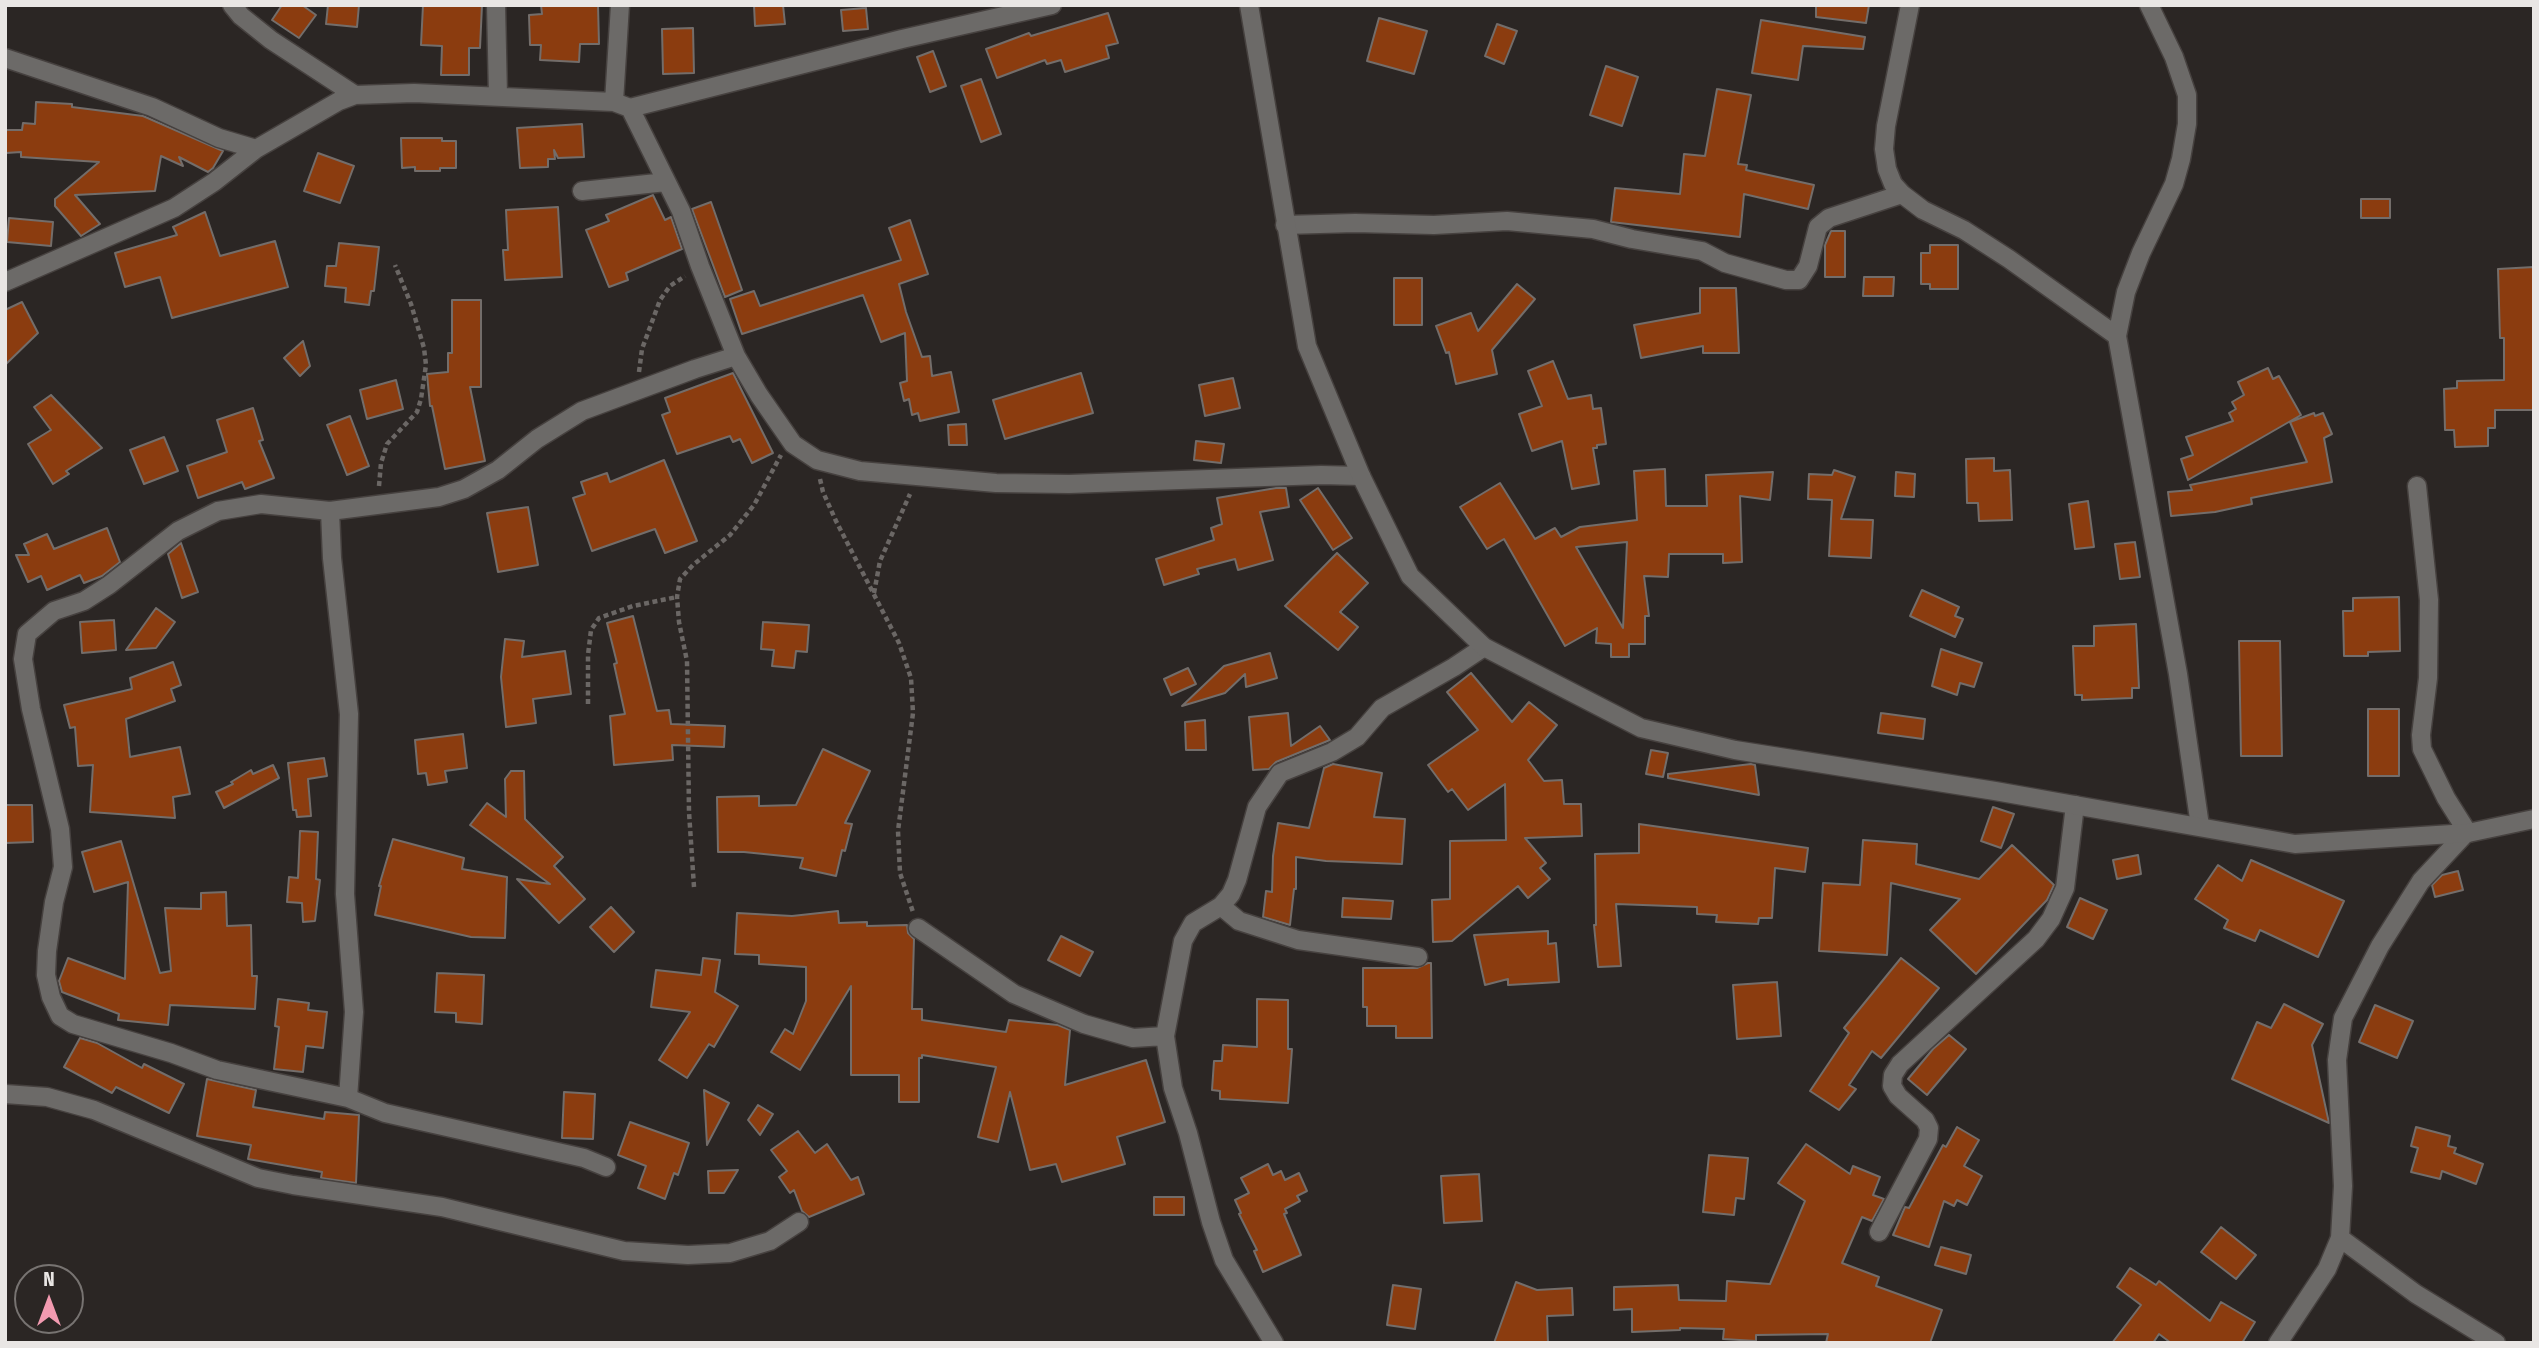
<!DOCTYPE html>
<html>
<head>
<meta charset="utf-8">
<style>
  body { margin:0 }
  #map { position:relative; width:2539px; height:1348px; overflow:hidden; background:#2b2624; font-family:"Fira Sans Condensed",sans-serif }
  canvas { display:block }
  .frame { position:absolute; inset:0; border:7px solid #e9e6e4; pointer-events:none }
  .north { position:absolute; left:14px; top:1264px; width:70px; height:70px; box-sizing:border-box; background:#2b2624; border:2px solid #777371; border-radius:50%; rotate:0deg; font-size:19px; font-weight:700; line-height:28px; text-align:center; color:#e9e6e4 }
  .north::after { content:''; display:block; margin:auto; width:24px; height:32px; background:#f29ab0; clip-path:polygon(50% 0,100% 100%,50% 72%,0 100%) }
</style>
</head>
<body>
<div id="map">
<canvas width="2539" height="1348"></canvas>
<div class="frame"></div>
<div class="north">N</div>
</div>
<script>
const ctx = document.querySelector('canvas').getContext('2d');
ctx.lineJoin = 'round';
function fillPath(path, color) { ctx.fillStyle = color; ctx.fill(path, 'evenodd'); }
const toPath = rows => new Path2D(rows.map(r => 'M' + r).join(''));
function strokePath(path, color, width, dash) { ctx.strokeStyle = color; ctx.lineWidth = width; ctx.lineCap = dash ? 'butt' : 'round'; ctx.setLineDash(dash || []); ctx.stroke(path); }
const building = toPath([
  [282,5,302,5,316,15,299,38,272,20,282,5],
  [328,5,359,5,357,27,326,24,328,5],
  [423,5,482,5,480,48,469,48,469,75,441,75,442,46,421,45,423,5],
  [541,5,598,5,599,44,580,44,579,62,540,60,541,45,530,45,529,15,542,14,541,5],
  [754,5,783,5,785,24,755,26,754,5],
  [1816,5,1869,5,1866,23,1816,17,1816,5],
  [866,8,868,29,843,31,841,10,866,8],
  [1108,13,1118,43,1106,46,1109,58,1065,72,1061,60,1047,64,1045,60,997,78,986,49,1029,33,1031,36,1108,13],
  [1379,18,1427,31,1414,74,1367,61,1379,18],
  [1761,20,1865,37,1863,49,1803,46,1798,80,1752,73,1761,20],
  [1497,24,1517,31,1504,64,1485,56,1497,24],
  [693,28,694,73,663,74,662,29,693,28],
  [933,51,946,86,930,92,917,57,933,51],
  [1606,66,1638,77,1622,126,1590,115,1606,66],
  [981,79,1001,134,981,142,961,86,981,79],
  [1717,89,1751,95,1738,164,1747,165,1746,170,1814,185,1808,209,1744,194,1740,237,1611,222,1615,188,1680,194,1684,154,1705,156,1717,89],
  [36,102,72,104,72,107,143,116,223,151,213,168,208,172,179,157,183,166,161,156,155,191,75,195,100,224,81,236,55,206,55,199,99,162,21,157,21,152,6,153,5,130,22,130,23,123,35,124,36,102],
  [582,124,584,157,558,158,554,150,555,159,548,159,548,167,520,168,517,128,582,124],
  [401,138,442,138,442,141,456,141,456,168,440,168,440,171,415,171,415,167,402,168,401,138],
  [318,153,354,166,340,203,304,191,318,153],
  [653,195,665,220,671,217,682,249,626,273,628,280,609,287,586,230,609,221,606,215,653,195],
  [2361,199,2390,199,2390,218,2361,218,2361,199],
  [711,202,742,290,725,297,692,209,711,202],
  [558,207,562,277,505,280,503,250,508,250,506,210,558,207],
  [205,212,220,256,275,241,288,287,172,318,160,277,125,287,115,253,177,235,173,227,205,212],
  [9,218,53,222,51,246,7,242,9,218],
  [910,220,928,274,899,284,906,312,922,357,930,356,932,376,951,372,959,412,920,421,918,413,912,415,909,399,904,401,900,383,907,381,905,333,881,342,863,295,742,334,730,299,754,291,760,306,901,260,889,228,910,220],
  [1831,231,1845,231,1845,277,1825,277,1825,245,1831,231],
  [339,243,379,247,374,291,371,291,369,305,345,302,346,288,325,286,327,266,336,266,339,243],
  [1930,245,1958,245,1958,289,1930,289,1930,284,1921,284,1921,253,1930,253,1930,245],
  [2534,267,2534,410,2495,410,2495,428,2488,428,2488,446,2455,447,2454,430,2445,430,2444,389,2457,388,2457,381,2504,380,2504,338,2500,338,2498,269,2534,267],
  [1864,277,1894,277,1893,296,1863,296,1864,277],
  [1394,278,1422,278,1422,325,1394,325,1394,278],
  [1517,284,1535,299,1492,350,1497,374,1456,384,1449,352,1446,353,1436,326,1471,313,1478,331,1517,284],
  [1700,288,1736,288,1739,353,1703,353,1703,346,1641,358,1634,325,1700,313,1700,288],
  [452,300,481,300,481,387,470,387,485,461,445,469,432,406,430,406,427,374,448,372,448,353,452,353,452,300],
  [22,302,38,333,5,365,5,310,22,302],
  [303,341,310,366,300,376,284,358,303,341],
  [1553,361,1568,399,1591,395,1593,409,1601,408,1606,444,1597,445,1597,448,1593,448,1599,484,1572,489,1562,441,1532,451,1519,414,1542,406,1528,371,1553,361],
  [2268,368,2273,379,2279,376,2301,415,2188,480,2181,459,2193,455,2186,437,2233,421,2229,413,2236,409,2232,402,2244,395,2238,382,2268,368],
  [733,373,773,453,752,463,740,439,733,442,730,436,677,454,662,415,670,412,665,398,733,373],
  [1081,373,1093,413,1005,439,993,400,1081,373],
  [1233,378,1240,408,1205,416,1199,385,1233,378],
  [396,380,403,409,367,419,360,390,396,380],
  [51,395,102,448,66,471,69,474,53,484,28,444,51,430,34,407,51,395],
  [253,408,263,440,259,441,274,478,245,489,242,482,198,498,187,466,227,452,217,420,253,408],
  [2314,413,2315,416,2323,413,2332,434,2324,438,2332,482,2251,498,2252,504,2215,512,2171,516,2168,492,2192,490,2190,485,2307,462,2290,422,2314,413],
  [350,416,369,466,347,475,327,425,350,416],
  [966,424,967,445,949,445,948,425,966,424],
  [164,437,178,471,144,484,130,450,164,437],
  [1196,441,1224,444,1221,463,1194,460,1196,441],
  [1994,458,1994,471,2010,470,2012,520,1979,521,1978,503,1967,503,1966,459,1994,458],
  [664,460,697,541,665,553,655,529,592,551,573,498,585,494,581,482,607,473,610,482,664,460],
  [1665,469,1666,506,1707,506,1706,475,1773,472,1770,500,1740,496,1742,562,1723,563,1723,554,1669,554,1668,577,1644,576,1649,616,1645,616,1645,644,1629,644,1629,657,1611,657,1611,644,1596,643,1597,628,1565,646,1504,539,1487,549,1460,507,1500,483,1535,539,1555,528,1561,537,1580,527,1637,520,1634,471,1665,469],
  [1627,542,1623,628,1576,547,1627,542],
  [1834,470,1855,477,1841,519,1873,520,1871,558,1829,556,1832,500,1808,499,1809,474,1832,475,1834,470],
  [1896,472,1915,474,1914,497,1895,496,1896,472],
  [1276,488,1286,488,1289,507,1260,512,1273,560,1238,570,1235,559,1197,569,1199,574,1164,585,1156,559,1214,540,1211,528,1222,524,1217,498,1276,488],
  [1318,488,1352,538,1333,550,1300,500,1318,488],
  [2088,501,2094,547,2075,549,2069,504,2088,501],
  [528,507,538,565,498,572,487,513,528,507],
  [107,528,120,562,102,576,84,583,80,575,47,590,41,576,28,582,16,555,29,555,24,544,47,534,54,549,107,528],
  [2135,542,2140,577,2120,579,2115,544,2135,542],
  [181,543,198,592,182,598,168,554,181,543],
  [1337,553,1368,583,1340,612,1358,627,1338,650,1285,606,1337,553],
  [1922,590,1959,607,1955,616,1963,619,1955,637,1910,616,1922,590],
  [2399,597,2400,651,2368,652,2368,656,2344,656,2343,611,2353,611,2353,598,2399,597],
  [156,608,175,622,156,648,126,650,156,608],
  [633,616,657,711,669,710,671,724,725,726,724,747,672,745,673,760,614,765,610,716,625,714,614,664,617,663,607,623,633,616],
  [114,620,116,650,82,653,80,622,114,620],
  [763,622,809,625,807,652,796,651,794,668,772,666,774,650,761,649,763,622],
  [2136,624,2139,688,2132,688,2132,698,2082,700,2082,695,2075,695,2073,646,2094,646,2094,626,2136,624],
  [505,639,524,641,522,657,565,651,571,694,533,699,536,723,506,727,501,677,505,639],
  [2239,641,2280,641,2282,756,2241,756,2239,641],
  [1941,649,1982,663,1974,687,1960,683,1957,695,1932,686,1941,649],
  [1270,653,1277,678,1246,687,1245,674,1225,693,1182,706,1224,666,1270,653],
  [173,662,181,685,171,689,175,701,126,719,130,757,180,747,190,794,173,797,175,818,90,812,93,765,78,766,75,727,70,728,64,705,132,689,130,678,173,662],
  [1188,668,1196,684,1171,695,1164,679,1188,668],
  [1471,673,1512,722,1529,702,1557,725,1528,760,1544,781,1562,780,1564,804,1581,804,1582,836,1525,838,1546,863,1540,868,1550,879,1528,898,1518,886,1452,941,1433,942,1432,900,1450,899,1450,841,1506,840,1505,784,1468,810,1452,789,1448,792,1428,765,1478,730,1447,692,1471,673],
  [2368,709,2399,709,2399,776,2368,776,2368,709],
  [1288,713,1291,746,1320,726,1330,740,1276,762,1269,769,1253,770,1249,717,1288,713],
  [1881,713,1925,719,1923,739,1878,733,1881,713],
  [1205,720,1206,750,1186,750,1185,722,1205,720],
  [463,734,467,768,445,771,447,782,428,785,426,773,418,774,415,740,463,734],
  [823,749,870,771,845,823,852,824,845,851,842,850,836,876,800,868,803,858,744,852,718,852,717,797,759,796,759,806,796,805,823,749],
  [1651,750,1668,753,1663,777,1646,774,1651,750],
  [324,758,327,776,308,779,311,816,297,817,296,810,293,810,288,763,324,758],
  [1333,764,1382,773,1374,817,1405,819,1402,864,1326,861,1296,857,1296,889,1294,889,1290,925,1263,917,1266,891,1272,892,1273,856,1278,823,1309,828,1324,768,1333,764],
  [1751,764,1755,765,1759,795,1668,778,1668,774,1751,764],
  [273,765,279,778,224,808,216,792,233,784,231,782,251,770,253,774,273,765],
  [511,771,524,771,525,819,563,857,554,866,585,899,559,923,517,879,550,884,470,825,487,803,506,817,505,779,511,771],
  [5,805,32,805,33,842,5,843,5,805],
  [1993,807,2014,814,2001,848,1981,841,1993,807],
  [1639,824,1808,848,1805,872,1775,868,1772,918,1759,918,1758,924,1716,922,1717,915,1697,914,1697,907,1616,904,1621,966,1598,967,1594,925,1596,925,1595,854,1639,853,1639,824],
  [300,831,318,832,316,879,320,880,315,921,303,922,302,903,287,902,289,877,298,878,300,831],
  [393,839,464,858,462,869,507,877,505,938,471,937,375,915,381,886,379,886,393,839],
  [1863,840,1917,844,1916,864,1979,879,2012,845,2054,885,2047,900,1976,974,1930,930,1960,899,1891,883,1887,955,1819,951,1823,883,1860,885,1863,840],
  [121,841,160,973,171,971,165,908,201,909,201,893,226,892,227,926,251,925,252,976,257,976,255,1009,170,1005,168,1025,118,1020,119,1014,62,992,59,981,68,958,125,979,128,882,94,892,82,852,121,841],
  [2138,855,2141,874,2117,879,2113,860,2138,855],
  [2251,860,2344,901,2318,957,2260,930,2255,941,2224,928,2228,920,2195,899,2218,865,2242,881,2251,860],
  [2458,871,2463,890,2435,897,2432,885,2442,875,2458,871],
  [1343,898,1393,901,1391,919,1342,917,1343,898],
  [2080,898,2107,910,2093,939,2067,927,2080,898],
  [611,907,634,932,614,952,590,927,611,907],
  [838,911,839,923,867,922,867,926,907,925,908,933,914,939,912,1009,922,1009,922,1020,1006,1032,1009,1020,1058,1025,1070,1030,1065,1085,1146,1060,1165,1122,1117,1137,1125,1164,1062,1182,1056,1164,1030,1170,1010,1092,998,1142,978,1137,996,1067,922,1055,922,1058,919,1058,919,1102,899,1102,899,1075,851,1075,851,986,800,1070,771,1052,785,1029,793,1034,806,1001,806,967,759,964,759,955,735,954,737,913,792,916,838,911],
  [1548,931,1548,944,1556,943,1559,982,1508,985,1508,979,1485,985,1474,935,1548,931],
  [1061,936,1093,952,1080,976,1048,960,1061,936],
  [703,958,720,960,715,992,738,1006,714,1047,709,1044,687,1078,659,1060,690,1012,651,1007,656,970,701,975,703,958],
  [1901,958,1939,988,1881,1058,1872,1051,1849,1085,1856,1089,1839,1110,1810,1091,1849,1033,1844,1028,1901,958],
  [1428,963,1431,963,1432,1038,1396,1038,1396,1026,1367,1026,1367,1007,1363,1007,1363,968,1417,968,1428,963],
  [437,973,484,975,482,1024,456,1022,456,1013,435,1012,437,973],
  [1777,982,1781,1036,1737,1039,1733,985,1777,982],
  [278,999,309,1003,308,1010,327,1012,323,1048,306,1046,303,1072,274,1069,279,1027,275,1026,278,999],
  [1257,999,1288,1000,1288,1049,1292,1049,1288,1103,1220,1099,1220,1091,1212,1090,1214,1061,1222,1061,1223,1045,1257,1047,1257,999],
  [2284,1004,2323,1024,2312,1045,2329,1123,2232,1079,2257,1022,2271,1028,2284,1004],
  [2375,1005,2413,1021,2397,1058,2359,1042,2375,1005],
  [1949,1035,1966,1049,1927,1095,1908,1079,1933,1049,1949,1035],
  [80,1038,97,1043,142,1068,144,1064,184,1084,169,1113,116,1087,112,1093,64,1067,80,1038],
  [207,1079,256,1090,253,1107,324,1119,325,1112,359,1115,356,1183,321,1178,322,1172,248,1159,251,1145,197,1136,207,1079],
  [704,1090,729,1103,707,1145,704,1090],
  [564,1092,595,1094,593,1139,562,1138,564,1092],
  [758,1105,773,1114,760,1135,748,1120,758,1105],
  [630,1122,689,1143,678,1175,674,1173,665,1199,638,1188,646,1166,618,1155,630,1122],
  [1957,1127,1979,1140,1964,1166,1982,1176,1967,1205,1957,1200,1954,1206,1944,1201,1929,1247,1893,1235,1905,1207,1909,1208,1943,1145,1946,1147,1957,1127],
  [2416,1127,2450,1136,2448,1146,2456,1148,2454,1153,2483,1164,2476,1184,2442,1171,2440,1179,2411,1172,2418,1148,2411,1146,2416,1127],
  [798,1131,815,1153,827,1144,851,1180,858,1177,864,1194,809,1217,802,1211,794,1190,790,1193,779,1177,787,1171,771,1150,798,1131],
  [1806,1144,1850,1174,1853,1166,1880,1177,1873,1195,1884,1199,1872,1221,1862,1217,1842,1263,1879,1277,1876,1286,1942,1310,1930,1343,1826,1343,1828,1334,1756,1335,1756,1341,1723,1339,1724,1329,1680,1328,1680,1330,1632,1332,1632,1309,1614,1310,1614,1287,1678,1285,1679,1300,1726,1301,1727,1281,1770,1284,1805,1201,1778,1183,1806,1144],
  [1709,1155,1748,1158,1744,1199,1736,1198,1734,1215,1703,1212,1709,1155],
  [1268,1164,1273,1175,1281,1171,1285,1180,1299,1173,1307,1191,1297,1196,1300,1201,1285,1209,1287,1213,1284,1214,1301,1255,1263,1272,1254,1251,1257,1250,1239,1214,1241,1213,1235,1200,1249,1193,1241,1178,1268,1164],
  [738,1170,724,1193,709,1193,708,1171,738,1170],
  [1479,1174,1482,1221,1444,1223,1441,1176,1479,1174],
  [1154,1197,1184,1197,1184,1215,1154,1215,1154,1197],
  [2221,1227,2256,1255,2236,1279,2201,1252,2221,1227],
  [1941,1247,1971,1255,1966,1274,1935,1265,1941,1247],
  [2130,1268,2156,1285,2159,1281,2210,1321,2221,1302,2255,1322,2242,1343,2171,1343,2159,1334,2153,1343,2112,1343,2141,1305,2117,1287,2130,1268],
  [1516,1282,1537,1290,1572,1288,1573,1315,1547,1316,1548,1343,1494,1343,1516,1282],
  [1393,1285,1421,1289,1415,1329,1387,1325,1393,1285]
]);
fillPath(building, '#8b3c0f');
strokePath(building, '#736d6a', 2);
const minor = toPath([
  [232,5,241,16,271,40,355,95],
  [496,5,498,96],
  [1910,5,1886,126,1884,149,1887,169,1893,184,1902,194,1923,210,1964,230,2009,259,2117,336,2178,674,2200,826],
  [5,58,152,107,219,138,256,149],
  [614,102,620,5],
  [630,108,902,39,1052,5],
  [582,191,666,182],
  [1285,225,1355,223,1434,225,1507,221,1593,229,1632,239,1702,251,1725,263,1786,280,1799,280,1808,266,1818,227,1829,218,1902,194],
  [5,282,174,208,214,182,256,149,339,101,355,95,414,93,614,102,630,108,681,211,700,266,736,356,759,395,793,444,817,460,860,471,996,483,1069,484,1321,475,1361,476],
  [2117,336,2126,292,2141,253,2174,184,2181,159,2187,124,2187,95,2174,57,2149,5],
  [2417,486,2429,600,2428,678,2421,735,2422,749,2446,798,2468,833],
  [330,511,332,558,349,714,345,894,354,1012,348,1098],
  [1221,906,1239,921,1298,940,1418,957],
  [918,928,1014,994,1084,1024,1133,1038,1165,1036],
  [5,1094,47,1097,94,1110,258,1178,293,1185,442,1207,624,1251,688,1255,730,1253,770,1241,799,1222],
  [606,1167,584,1158,385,1113,348,1098,217,1070,171,1053,73,1024,60,1016,51,997,46,975,47,951,54,902,63,867,60,829,31,709,23,659,27,634,54,611,84,601,109,585,178,531,218,511,261,504,330,511,439,497,464,489,498,470,537,439,582,411,695,369,736,356],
  [1879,1232,1928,1139,1929,1128,1925,1120,1898,1096,1892,1086,1893,1075,1900,1064,2036,939,2051,919,2065,888,2075,805],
  [2340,1238,2416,1294,2496,1343],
  [1274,1343,1224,1260,1211,1222,1188,1133,1173,1088,1165,1036,1183,941,1193,923,1221,906,1231,894,1237,880,1257,807,1280,773,1332,752,1357,737,1382,708,1454,667,1484,647],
  [2278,1343,2327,1269,2340,1238,2343,1186,2337,1060,2343,1018,2380,946,2421,881,2465,834]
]);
const tertiary = toPath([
  [1249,5,1307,346,1361,476,1410,576,1484,647,1641,728,1735,750,1995,791,2295,844,2468,833,2534,819]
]);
strokePath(minor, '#46413f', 21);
strokePath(tertiary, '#46413f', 21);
strokePath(toPath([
  [639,372,642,349,660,300,670,286,685,276],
  [820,479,823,492,836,521,899,643,911,678,913,713,898,831,900,873,913,912],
  [379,486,381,463,387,444,417,412,421,399,426,365,424,348,411,304,395,265],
  [874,593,880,561,910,494],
  [588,704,588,655,591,630,599,618,633,606,677,597],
  [694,887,689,812,687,661,679,622,677,597,680,579,693,565,730,535,754,505,781,455]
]), '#6b6765', 4.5, [5, 3.5]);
strokePath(minor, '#6c6a68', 18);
strokePath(tertiary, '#6c6a68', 18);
</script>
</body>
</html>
